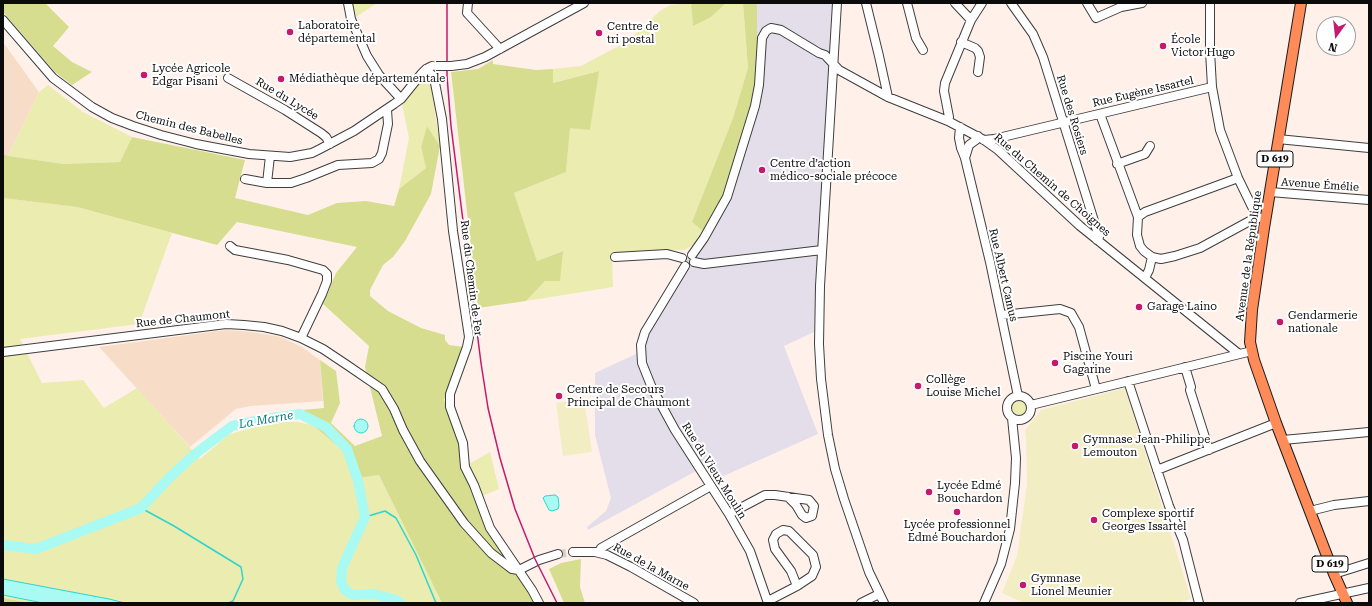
<!DOCTYPE html>
<html>
<head>
<meta charset="utf-8">
<style>
  body { margin:0 }
  #map { position:relative; width:1372px; height:606px; overflow:hidden; background:#fff1e9; font-family:"Roboto Serif",serif }
  canvas { display:block }
  .frame { position:absolute; inset:0; border:4px solid #0b0b0b; pointer-events:none }
  .north { position:absolute; left:1316px; top:16px; width:40px; height:40px; box-sizing:border-box; background:#fff; border:1px solid #9d9d9d; border-radius:50%; rotate:195deg; font-size:11px; font-weight:700; line-height:16px; text-align:center; color:#0b0b0b }
  .north::after { content:''; display:block; margin:auto; width:14px; height:18px; background:#c31a6f; clip-path:polygon(50% 0,100% 100%,50% 72%,0 100%) }
</style>
</head>
<body>
<div id="map">
<canvas width="1372" height="606"></canvas>
<div class="frame"></div>
<div class="north">N</div>
</div>
<script>
const ctx = document.querySelector('canvas').getContext('2d');
ctx.lineJoin = 'round';
function fillPath(path, color) { ctx.fillStyle = color; ctx.fill(path, 'evenodd'); }
const toPath = rows => new Path2D(rows.map(r => 'M' + r).join(''));
function strokePath(path, color, width, dash) { ctx.strokeStyle = color; ctx.lineWidth = width; ctx.lineCap = dash ? 'butt' : 'round'; ctx.setLineDash(dash || []); ctx.stroke(path); }
function label(font, color, halo, rows, align = 'center') {
  ctx.font = font + ' "Roboto Serif",serif'; ctx.lineWidth = 4; ctx.setLineDash([]); ctx.textBaseline = 'middle'; ctx.strokeStyle = halo; ctx.fillStyle = color; for (const [text, x, y, turn = 0] of rows) {
    ctx.save(); ctx.translate(x, y); ctx.rotate((+turn || 0) * Math.PI / 180); ctx.textAlign = isNaN(turn) ? turn : align; if (halo) ctx.strokeText(text, 0, 0); ctx.fillText(text, 0, 0); ctx.restore();
  }
}
fillPath(toPath([
  [757,3,833,3,814,332,784,346,818,434,719,478,709,464,588,530,587,527,606,511,611,498,595,435,595,373,638,353,640,332,723,197,757,79]
]), '#e4deeb');
fillPath(toPath([
  [3,42,39,92,8,156,3,154],
  [226,330,253,332,281,337,302,347,320,360,323,401,251,406,236,409,190,447,99,347]
]), '#f7ddc7');
fillPath(toPath([
  [352,3,377,3,356,17],
  [691,3,693,25,711,17,726,3,743,3,748,68,733,118,692,222,703,231,695,244,684,250,660,250,612,255,613,287,526,301,545,281,562,251,537,261,514,193,566,172,570,127,590,130,598,71,553,83,553,69,581,66,628,41,660,11,670,5],
  [425,78,430,79,440,146,427,126,421,147,426,168,399,189,409,138,402,104],
  [48,85,83,112,132,137,120,162,64,164,8,156,39,92],
  [3,198,77,207,172,233,139,324,20,339,42,383,83,380,104,408,137,388,200,459,228,435,271,421,297,422,313,425,343,451,352,479,379,475,442,603,31,603,3,598],
  '1012 408a7 7 0 1 1 14 0a7 7 0 1 1-14 0Z',
  [490,452,499,489,482,496,467,465]
]), '#eaecb0');
fillPath(toPath([
  [3,3,45,3,69,27,53,46,72,62,92,72,72,85,55,72,3,12],
  [691,3,726,3,711,17,693,26],
  [743,3,757,3,757,79,747,128,723,197,703,231,692,222,733,118,748,68],
  [493,60,493,64,536,70,553,69,553,83,599,71,590,130,570,128,566,172,514,193,537,261,563,251,560,281,545,281,526,301,478,308,451,72,478,69],
  [427,126,440,146,431,194,405,241,393,257,383,265,370,290,370,296,388,311,421,328,445,335,445,340,449,345,464,347,444,400,461,442,461,468,472,488,487,529,535,603,442,603,379,475,352,479,343,451,313,425,302,410,324,408,320,360,336,371,340,403,331,423,355,446,382,436,365,367,369,346,323,304,336,273,357,247,237,222,217,245,77,207,3,198,3,154,8,156,64,164,120,162,132,137,245,160,235,198,308,215,337,203,366,201,394,206,399,189,426,168,421,147],
  [581,559,580,587,585,603,564,603,549,569,561,563],
  [3,598,31,603,3,603]
]), '#d6dd8f');
fillPath(toPath([
  [1125,388,1191,599,1176,603,1024,603,1002,593,1017,556,1027,484,1026,436,1025,432,1026,429,1041,410],
  [584,399,592,452,563,456,556,403]
]), '#f2edc3');
const water = toPath([
  '354 426a7 7 0 1 1 14 0a7 7 0 1 1-14 0Z',
  [555,495,558,497,559,506,558,509,552,511,549,510,543,498,545,496,555,495],
  [3,579,109,599,125,603,43,603,3,595,3,579]
]);
fillPath(water, '#aafaf4');
strokePath(water, '#2cd6cd', 1);
strokePath(toPath([
  [141,508,174,526,241,567,243,579,233,601,228,603],
  [365,517,385,511,396,518,416,555,436,603]
]), '#2cd6cd', 1.5);
strokePath(toPath([
  [3,545,36,549,141,508,171,476,195,454,232,426,264,419,300,414,326,427,347,449,358,481,365,517,342,568,341,582,345,590,353,595,374,594,396,600,400,603]
]), '#aafaf4', 10);
strokePath(toPath([
  [558,554,573,552]
]), '#dacec8', 8, [8, 4]);
const minor = toPath([
  [348,3,351,19,367,56,379,75,401,99],
  [468,3,467,13,468,14,500,49],
  [837,3,820,286,819,344,821,379,828,435,835,469,844,499,869,572,884,603],
  [866,3,879,56,888,97],
  [907,3,916,38,923,50],
  [955,3,971,20],
  [1011,3,1033,34,1043,57,1099,237,1097,240],
  [1087,3,1096,18,1121,7,1142,3],
  [1210,3,1210,51,1212,87,1220,130,1238,178,1257,217],
  [3,20,53,78,92,107,112,118,133,126,161,135,196,144,249,154,290,157,312,153,320,149,354,131,394,104,401,99,422,73,426,69,432,66],
  [961,42,975,48,978,51,980,57,978,72],
  [451,66,467,64,485,57,584,3],
  [426,69,432,75,435,83,442,119,453,231,469,337,467,347,450,394,450,407,463,443,465,467,474,485,490,528,532,590,539,603],
  [228,78,285,110,321,133,326,137,330,144],
  [1100,114,1138,217],
  [948,121,949,117,944,91,945,83,971,20,982,3],
  [960,127,959,138,961,148,965,158,990,262,1018,396],
  [1278,139,1369,148],
  [984,140,994,139,1212,87],
  [270,156,267,183,291,183,306,178,338,165,372,163,379,159,382,153,388,124,387,110],
  [965,158,969,145,976,140,978,136],
  [1117,164,1145,154,1150,146],
  [1238,178,1145,212,1138,217,1137,235,1140,246,1144,251,1152,257,1161,259,1175,256,1200,248,1257,217,1265,219],
  [245,179,267,183],
  [1270,192,1369,200],
  [230,246,235,250,288,260,323,270,327,274,327,281,322,294,301,338],
  [692,255,704,238,727,197,755,106,759,85,762,38,766,31,771,28,781,30,819,53,825,55,839,70,888,97,948,121,984,140,998,150,1080,226,1239,354],
  [615,257,667,254,682,258],
  [694,262,704,264,822,250],
  [685,266,645,332,641,345,642,363,652,388,675,430,729,514,750,551,768,603],
  [1145,278,1149,270,1152,257],
  [1002,315,1060,309,1071,313,1079,327,1096,389],
  [3,352,226,324,244,325,264,327,282,331,301,338,323,349,347,365,382,389,394,409,403,430,420,461,464,523,491,553,512,569,519,570],
  [1185,367,1191,387,1190,390,1209,450],
  [1128,381,1169,506,1183,540,1199,603],
  '1007 408a12 12 0 1 1 24 0a12 12 0 1 1-24 0Z',
  [1031,405,1252,351],
  [1283,440,1369,432],
  [1157,470,1276,423],
  [1310,511,1334,505,1369,501],
  [729,514,765,495,775,495,809,500,814,506,812,516,806,518,802,515,796,505,788,497],
  [573,552,595,552,607,555,631,567,694,603],
  [599,552,601,548,711,486],
  [519,570,539,560,558,554],
  [1334,574,1369,563],
  [768,601,797,586,812,576,816,567,813,555,789,531,783,530,776,534,773,540,775,549,791,571,797,586],
  [861,603,879,594],
  [984,603,1001,564,1010,529,1015,483,1016,458,1012,418],
  [1300,603,1369,588]
]);
const major = toPath([
  [1301,3,1264,228,1252,310,1250,342,1254,360,1276,423,1334,574,1347,603]
]);
strokePath(minor, '#3e3e3e', 10);
strokePath(major, '#1c1c1c', 12);
strokePath(minor, '#fff', 8);
strokePath(major, '#ff8b59', 10);
strokePath(toPath([
  [447,3,447,76,451,126,481,363,488,408,500,458,515,509,535,559,557,603]
]), '#c31a6f', 1.5);
const minorBridge = toPath([
  [436,66,451,66]
]);
strokePath(minorBridge, '#3e3e3e', 10, []);
strokePath(minorBridge, '#fff', 8);
for (const [x, y, r, color] of [
  [290,32,4,"#c31a6f"],
  [599,33,4,"#c31a6f"],
  [1163,46,4,"#c31a6f"],
  [144,75,4,"#c31a6f"],
  [281,79,4,"#c31a6f"],
  [762,170,4,"#c31a6f"],
  [1139,307,4,"#c31a6f"],
  [1280,322,4,"#c31a6f"],
  [1055,363,4,"#c31a6f"],
  [918,386,4,"#c31a6f"],
  [559,396,4,"#c31a6f"],
  [1075,446,4,"#c31a6f"],
  [929,492,4,"#c31a6f"],
  [957,512,4,"#c31a6f"],
  [1094,520,4,"#c31a6f"],
  [1023,585,4,"#c31a6f"]
]) { const dot = new Path2D(); dot.arc(x, y, r, 0, 2 * Math.PI); ctx.fillStyle = color; ctx.fill(dot); strokePath(dot, '#fff', 1.5); }
for (const [x, y, w] of [
  [1275,159,36],
  [1330,564,36]
]) { const box = new Path2D(); box.roundRect(x - w / 2, y - 8, w, 16, 3); ctx.fillStyle = '#fff'; ctx.fill(box); strokePath(box, '#0b0b0b', 1); }
label('bold 10px', '#0b0b0b', null, [
  ["D 619",1275,159],
  ["D 619",1330,564]
]);
label('11px', '#0b0b0b', '#fff', [
  ["Laboratoire",298,26],
  ["départemental",298,39],
  ["Centre de",607,27],
  ["tri postal",607,40],
  ["École",1171,40],
  ["Victor Hugo",1171,53],
  ["Lycée Agricole",152,69],
  ["Edgar Pisani",152,82],
  ["Médiathèque départementale",289,79],
  ["Centre d’action",770,164],
  ["médico-sociale précoce",770,177],
  ["Garage Laino",1147,307],
  ["Gendarmerie",1288,316],
  ["nationale",1288,329],
  ["Piscine Youri",1063,357],
  ["Gagarine",1063,370],
  ["Collège",926,380],
  ["Louise Michel",926,393],
  ["Centre de Secours",567,390],
  ["Principal de Chaumont",567,403],
  ["Gymnase Jean-Philippe",1083,440],
  ["Lemouton",1083,453],
  ["Lycée Edmé",937,486],
  ["Bouchardon",937,499],
  ["Complexe sportif",1102,514],
  ["Georges Issartel",1102,527],
  ["Lycée professionnel",957,525,"center"],
  ["Edmé Bouchardon",957,538,"center"],
  ["Gymnase",1031,579],
  ["Lionel Meunier",1031,592]
], 'left');
label('11px', '#0b0b0b', '#fff', [
  ["Rue Eugène Issartel",1143,92,-13],
  ["Rue du Lycée",287,99,31],
  ["Rue des Rosiers",1072,115,73],
  ["Chemin des Babelles",189,128,14],
  ["Rue du Chemin de Choignes",1052,185,41],
  ["Avenue Émélie",1320,185,4],
  ["Avenue de la République",1249,256,-82],
  ["Rue Albert Camus",1003,275,77],
  ["Rue du Chemin de Fer",471,278,83],
  ["Rue de Chaumont",183,319,-6],
  ["Rue du Vieux Moulin",714,471,58],
  ["Rue de la Marne",651,567,29]
]);
label('italic 12px', '#0e7f7d', '#fff', [
  ["La Marne",266,420,-10]
]);
</script>
</body>
</html>
